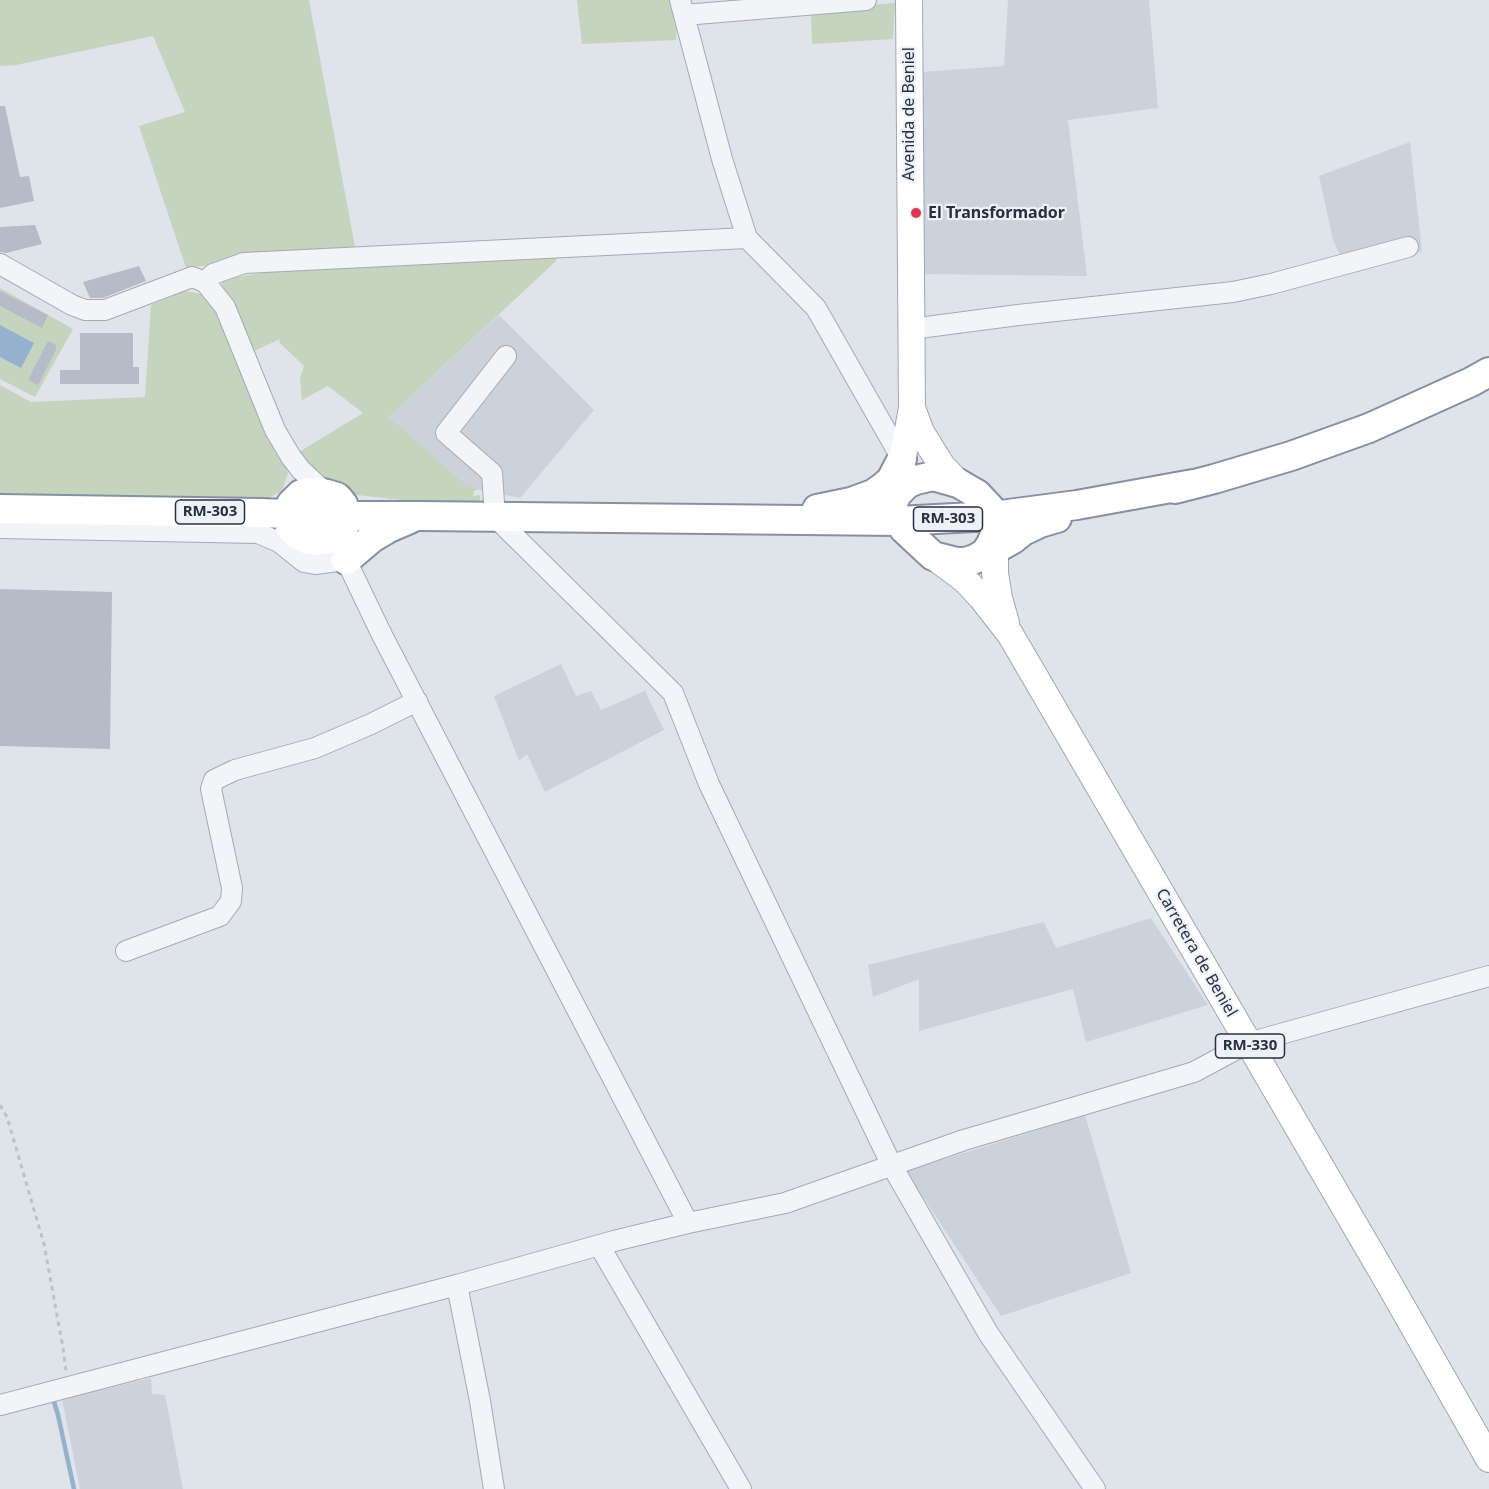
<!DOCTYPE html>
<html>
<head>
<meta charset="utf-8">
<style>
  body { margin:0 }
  canvas { display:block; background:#dfe3ea }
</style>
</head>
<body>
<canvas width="1489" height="1489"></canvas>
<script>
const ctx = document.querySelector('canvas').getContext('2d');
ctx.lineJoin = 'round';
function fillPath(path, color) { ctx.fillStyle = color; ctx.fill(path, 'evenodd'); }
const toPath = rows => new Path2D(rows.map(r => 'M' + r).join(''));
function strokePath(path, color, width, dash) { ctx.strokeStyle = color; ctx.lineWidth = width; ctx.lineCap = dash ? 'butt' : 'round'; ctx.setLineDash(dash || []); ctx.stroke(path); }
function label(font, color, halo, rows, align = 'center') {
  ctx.font = font + ' "Noto Sans",sans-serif'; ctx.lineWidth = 4.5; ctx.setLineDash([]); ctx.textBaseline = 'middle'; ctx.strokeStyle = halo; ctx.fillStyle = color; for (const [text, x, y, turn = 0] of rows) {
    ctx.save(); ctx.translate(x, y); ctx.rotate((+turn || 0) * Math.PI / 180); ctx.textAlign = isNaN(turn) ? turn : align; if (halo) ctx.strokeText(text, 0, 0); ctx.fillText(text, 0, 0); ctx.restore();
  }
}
fillPath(toPath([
  [1008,0,1149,0,1158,108,1068,120,1087,276,920,274,922,72,1004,66],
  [1410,142,1422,251,1348,272,1333,240,1319,176],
  [499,315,594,410,520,498,467,487,389,417],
  [561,664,576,696,591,691,601,710,645,691,664,730,545,792,527,754,519,761,494,696],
  [1151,918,1208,1005,1086,1042,1073,989,919,1031,919,979,873,997,868,965,1044,922,1056,948],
  [1085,1115,1131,1273,1001,1316,906,1171],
  [151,1378,152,1394,165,1395,183,1489,80,1489,62,1399]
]), '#ccd2dc');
fillPath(toPath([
  [0,0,309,0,355,247,186,268,139,126,185,112,153,36,16,65,0,66],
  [577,0,672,0,677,17,676,40,582,44],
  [895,3,893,39,812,44,811,10],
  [554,255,557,260,389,417,467,486,480,489,474,491,473,496,480,495,480,500,476,503,410,501,357,495,325,479,313,469,299,452,363,413,328,386,302,400,300,378,304,366,279,342,280,339,252,352,222,286,222,282,228,278,268,272,367,263],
  [0,288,73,329,35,397,0,379],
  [185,291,208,295,216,305,288,473,282,491,266,499,182,501,67,495,0,496,0,385,31,402,145,397,151,305]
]), '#c4d4bf');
fillPath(toPath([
  [0,325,34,343,21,368,0,357]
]), '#96b1cd');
strokePath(toPath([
  [52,1395,58,1415,74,1489]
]), '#96b1cd', 4.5);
fillPath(toPath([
  [0,106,5,106,20,177,29,176,34,201,0,208],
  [35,225,42,244,6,253,0,252,0,227],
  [139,266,146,281,103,298,90,298,83,282],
  [0,291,48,315,42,328,0,306],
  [80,333,133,333,133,367,139,367,139,384,60,384,60,370,80,370],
  [48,341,56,345,56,350,38,385,28,380],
  [0,589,112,592,110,749,0,746]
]), '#b5bcc7');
const minor = toPath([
  [680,0,722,159,747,238,816,308,902,459],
  [684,15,866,0],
  [0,264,72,305,85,310,105,310,192,277,205,282,225,307,275,430,291,457,301,470,327,494],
  [205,282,213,274,244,263,747,238],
  [911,329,1018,315,1233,292,1271,284,1408,247],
  [506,356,446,433,492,473,495,517,673,693,709,784,892,1166,988,1333,1095,1489],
  [0,528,258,533,279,542,304,562,315,564,346,560],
  [345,549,346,560,382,635,688,1223,785,1203,964,1140,1194,1072,1248,1043,1489,976],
  [126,951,220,916,231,901,232,888,211,789,214,780,235,770,315,748,371,724,417,701],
  [599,1245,741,1489],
  [0,1405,457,1285],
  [494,1489,480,1401,457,1285,614,1241,688,1223]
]);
const major = toPath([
  [912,408,921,432,942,466,958,483],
  [899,478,912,408,909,0],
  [995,534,995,573,999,598,1006,623],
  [933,556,965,580,981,597,1010,634,1388,1282,1489,1459]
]);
const highway = toPath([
  [1175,489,1214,479,1291,456,1369,428,1471,382,1489,372],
  [309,492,317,492,327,494,337,497,343,504,345,510,345,525,341,532,330,539,317,541,308,540,296,534,290,527,287,514,291,504,301,494,309,492],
  [0,509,260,513,346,516,420,516,898,521,993,516,1077,505,1193,484],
  [817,509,851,502,873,494,883,487,891,480,902,459],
  [975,559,985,553,991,544,995,534,996,525,990,508,977,494,958,483,933,476,916,480,907,484,896,495,892,507,893,513,904,529,933,556,957,562,965,562,975,559,985,555,1013,539,1023,531,1040,523,1057,518],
  [346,560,372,538,389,528,410,519]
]);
strokePath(minor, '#a4aab4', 22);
strokePath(major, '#9da7b6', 28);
strokePath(highway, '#8590a2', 32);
strokePath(toPath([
  [0,1105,7,1117,44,1244,63,1348,66,1370]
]), '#bdc1c8', 3, [4.5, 4.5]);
strokePath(minor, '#f2f4f7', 20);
strokePath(major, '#fff', 26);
strokePath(highway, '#fff', 28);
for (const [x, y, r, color] of [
  [916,213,6,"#db3751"]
]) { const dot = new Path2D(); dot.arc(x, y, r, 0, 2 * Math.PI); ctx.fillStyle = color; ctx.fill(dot); strokePath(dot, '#eef2f7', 2); }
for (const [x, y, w] of [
  [210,512,69],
  [948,519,69],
  [1250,1046,69]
]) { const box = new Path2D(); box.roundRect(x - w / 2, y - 12, w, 24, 4.5); ctx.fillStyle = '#eef2f7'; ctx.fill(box); strokePath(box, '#263042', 1.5); }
label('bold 15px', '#263042', null, [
  ["RM-303",210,512],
  ["RM-303",948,519],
  ["RM-330",1250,1046]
]);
label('16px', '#263042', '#eef2f7', [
  ["Avenida de Beniel",909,114,-90],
  ["Carretera de Beniel",1196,953,60]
]);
label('bold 16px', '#263042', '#eef2f7', [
  ["El Transformador",928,213]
], 'left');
</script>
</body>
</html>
